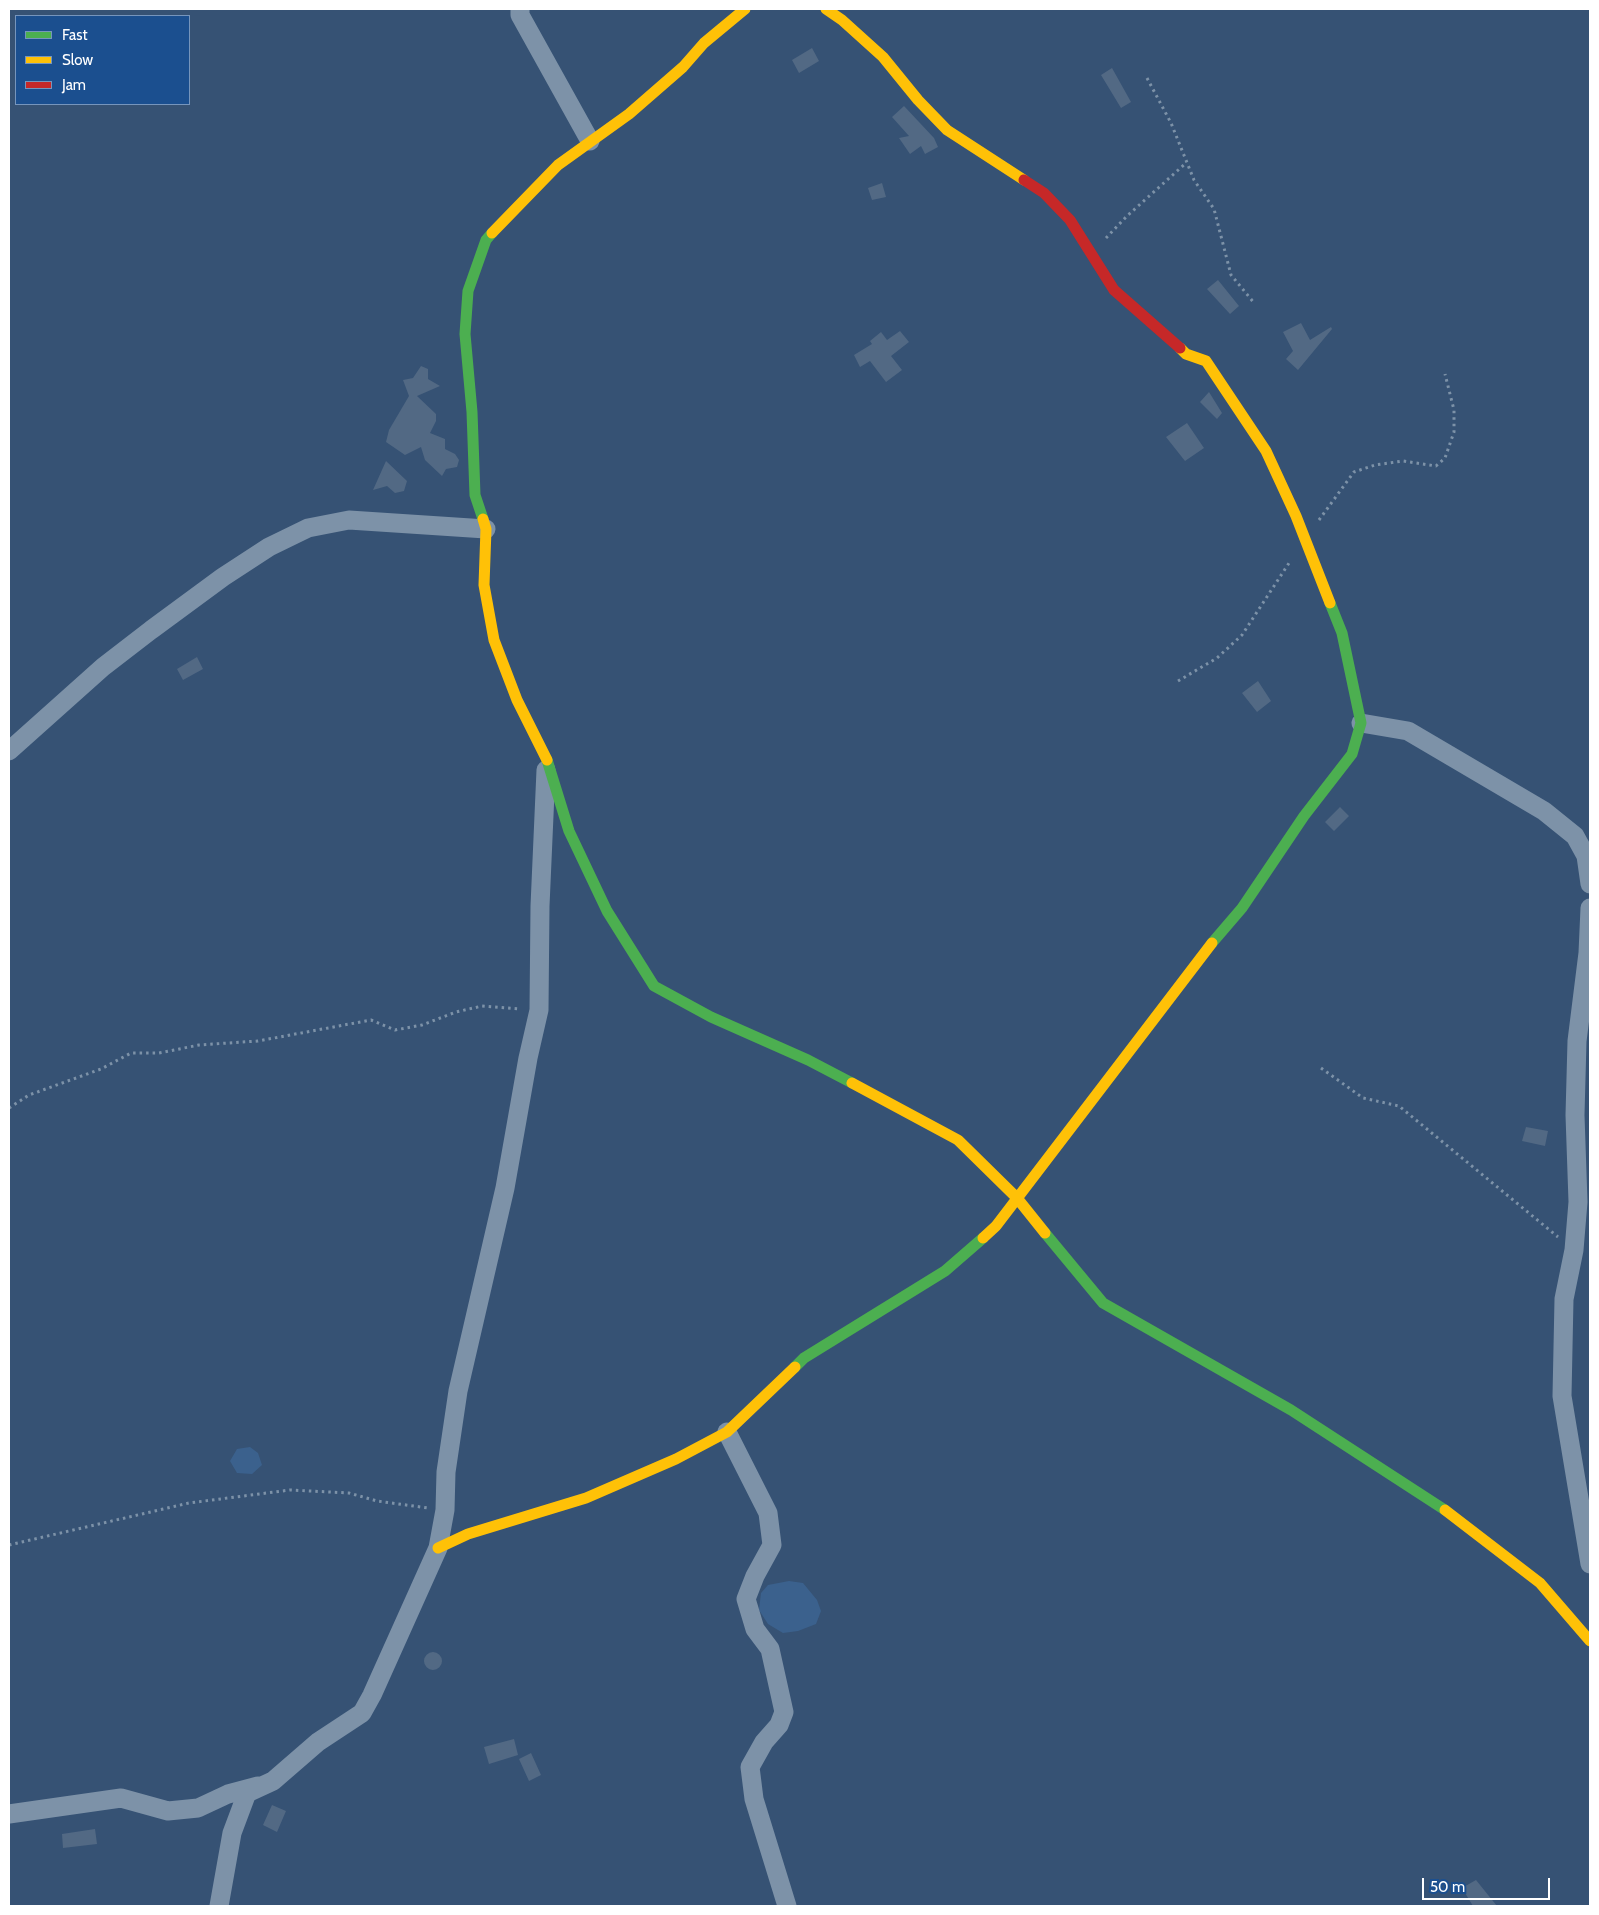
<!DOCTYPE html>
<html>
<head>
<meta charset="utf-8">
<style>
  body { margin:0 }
  #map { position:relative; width:1599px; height:1915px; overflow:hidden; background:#365274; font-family:Cabin,sans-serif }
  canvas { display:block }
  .frame { position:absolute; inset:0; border:10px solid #fff; pointer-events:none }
  .legend { position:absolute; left:15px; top:15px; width:175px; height:90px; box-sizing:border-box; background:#1b4f8f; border:1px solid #7695bc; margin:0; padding:6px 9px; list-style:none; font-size:15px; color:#fff }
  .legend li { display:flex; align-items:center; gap:10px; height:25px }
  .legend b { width:25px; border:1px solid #7695bc }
  .scale { position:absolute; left:1422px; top:1878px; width:128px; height:22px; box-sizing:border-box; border:2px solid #fff; border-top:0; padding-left:6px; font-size:15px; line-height:18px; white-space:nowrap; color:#fff; -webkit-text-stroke:4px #1b4f8f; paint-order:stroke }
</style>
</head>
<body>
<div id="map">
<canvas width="1599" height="1915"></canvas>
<div class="frame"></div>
<ul class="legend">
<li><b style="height:6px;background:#4caf50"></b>Fast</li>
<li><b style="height:6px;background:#ffc107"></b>Slow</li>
<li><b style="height:6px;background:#c62828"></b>Jam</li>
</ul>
<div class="scale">50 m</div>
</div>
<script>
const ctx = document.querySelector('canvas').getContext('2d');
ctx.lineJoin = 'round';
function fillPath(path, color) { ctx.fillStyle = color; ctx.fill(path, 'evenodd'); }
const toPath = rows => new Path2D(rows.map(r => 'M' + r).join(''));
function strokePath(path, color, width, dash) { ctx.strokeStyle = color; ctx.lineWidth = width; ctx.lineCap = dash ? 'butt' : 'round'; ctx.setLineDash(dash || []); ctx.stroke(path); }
fillPath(toPath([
  [250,1447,258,1453,262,1465,252,1474,237,1473,230,1461,237,1449],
  [789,1581,803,1583,817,1600,821,1611,816,1624,798,1631,783,1633,768,1624,759,1610,761,1593,768,1585]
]), '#3b618d');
fillPath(toPath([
  [812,48,819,61,799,73,792,60],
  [1112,68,1131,102,1121,108,1101,75],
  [904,106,934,138,938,147,925,154,921,146,910,154,899,138,909,136,892,117],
  [882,183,886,197,872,200,868,188],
  [1218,280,1239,306,1230,314,1207,289],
  [1301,323,1310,340,1331,327,1332,329,1298,370,1286,359,1293,351,1283,332],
  [900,331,909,342,891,356,902,370,886,382,870,361,860,367,854,355,872,344,870,341,881,332,887,340],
  [421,366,428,369,428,379,440,386,417,396,436,414,436,421,430,433,445,439,445,449,455,454,459,460,457,467,446,469,442,476,425,460,421,447,405,455,386,442,389,430,409,396,403,380,413,378],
  [1209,392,1222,413,1217,419,1200,402],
  [1187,423,1204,448,1185,461,1166,437],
  [386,461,407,481,404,491,395,493,387,486,373,490],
  [197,657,203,669,183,680,177,669],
  [1258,681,1271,701,1257,712,1242,693],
  [1340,807,1349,816,1334,831,1325,822],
  [1526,1127,1548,1131,1545,1146,1522,1141],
  '424 1661a9 9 0 1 1 18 0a9 9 0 1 1-18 0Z',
  [514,1739,518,1755,489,1764,484,1747],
  [531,1753,541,1775,529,1781,519,1759],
  [272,1805,286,1811,277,1832,263,1825],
  [95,1829,97,1844,63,1848,62,1834],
  [1476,1880,1497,1906,1473,1906,1462,1888]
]), '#526984');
strokePath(toPath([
  [1147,78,1171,123,1194,180,1214,209,1231,275,1255,304],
  [1106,238,1127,216,1186,163],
  [1319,520,1354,472,1375,465,1403,461,1436,466,1445,458,1454,432,1454,410,1445,374],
  [1178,681,1217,658,1242,635,1291,560],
  [1321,1068,1363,1098,1399,1106,1558,1237],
  [9,1108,29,1095,101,1069,131,1053,159,1053,199,1045,258,1041,371,1020,395,1030,422,1025,456,1012,482,1006,521,1009],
  [9,1545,189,1503,290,1490,349,1493,377,1501,428,1508]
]), '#7d92a8', 3, [2.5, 4]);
strokePath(toPath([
  [520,9,520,15,590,141],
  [1361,723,1408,731,1544,811,1575,836,1586,856,1590,884],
  [9,751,103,667,151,630,223,577,269,547,308,528,349,520,486,529],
  [1590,908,1588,953,1577,1041,1575,1115,1578,1202,1574,1250,1564,1299,1562,1396,1590,1564],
  [727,1432,768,1513,772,1545,755,1576,746,1599,755,1629,770,1649,784,1712,779,1725,764,1742,750,1767,754,1799,787,1906],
  [9,1814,121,1798,168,1811,198,1808,228,1794,258,1786],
  [219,1906,232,1833,247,1793,273,1781,318,1742,362,1713,372,1695,438,1548,445,1510,446,1472,458,1391,505,1188,528,1058,539,1010,540,906,546,770]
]), '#7d92a8', 19);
strokePath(toPath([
  [483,519,475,495,472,412,465,334,468,291,486,240,492,233],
  [547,760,569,831,607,911,654,986,711,1017,808,1060,852,1083],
  [1212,943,1242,908,1304,816,1352,754,1361,723,1342,633,1330,603],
  [1045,1233,1103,1303,1291,1410,1445,1510],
  [795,1367,804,1358,945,1271,983,1238]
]), '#4caf50', 11);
strokePath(toPath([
  [826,9,842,20,883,57,918,100,947,130,1024,180],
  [492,233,558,165,629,114,683,67,704,43,745,9],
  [1180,348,1186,354,1206,361,1266,451,1296,516,1330,603],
  [483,519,486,529,484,585,494,640,517,700,547,760],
  [852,1083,958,1140,1017,1198,1045,1233],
  [983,1238,996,1226,1212,943],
  [1445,1510,1540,1583,1590,1641],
  [438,1548,468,1534,586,1498,676,1459,727,1432,795,1367]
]), '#ffc107', 11);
strokePath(toPath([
  [1024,180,1044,193,1070,220,1114,290,1180,348]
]), '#c62828', 11);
</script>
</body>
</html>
